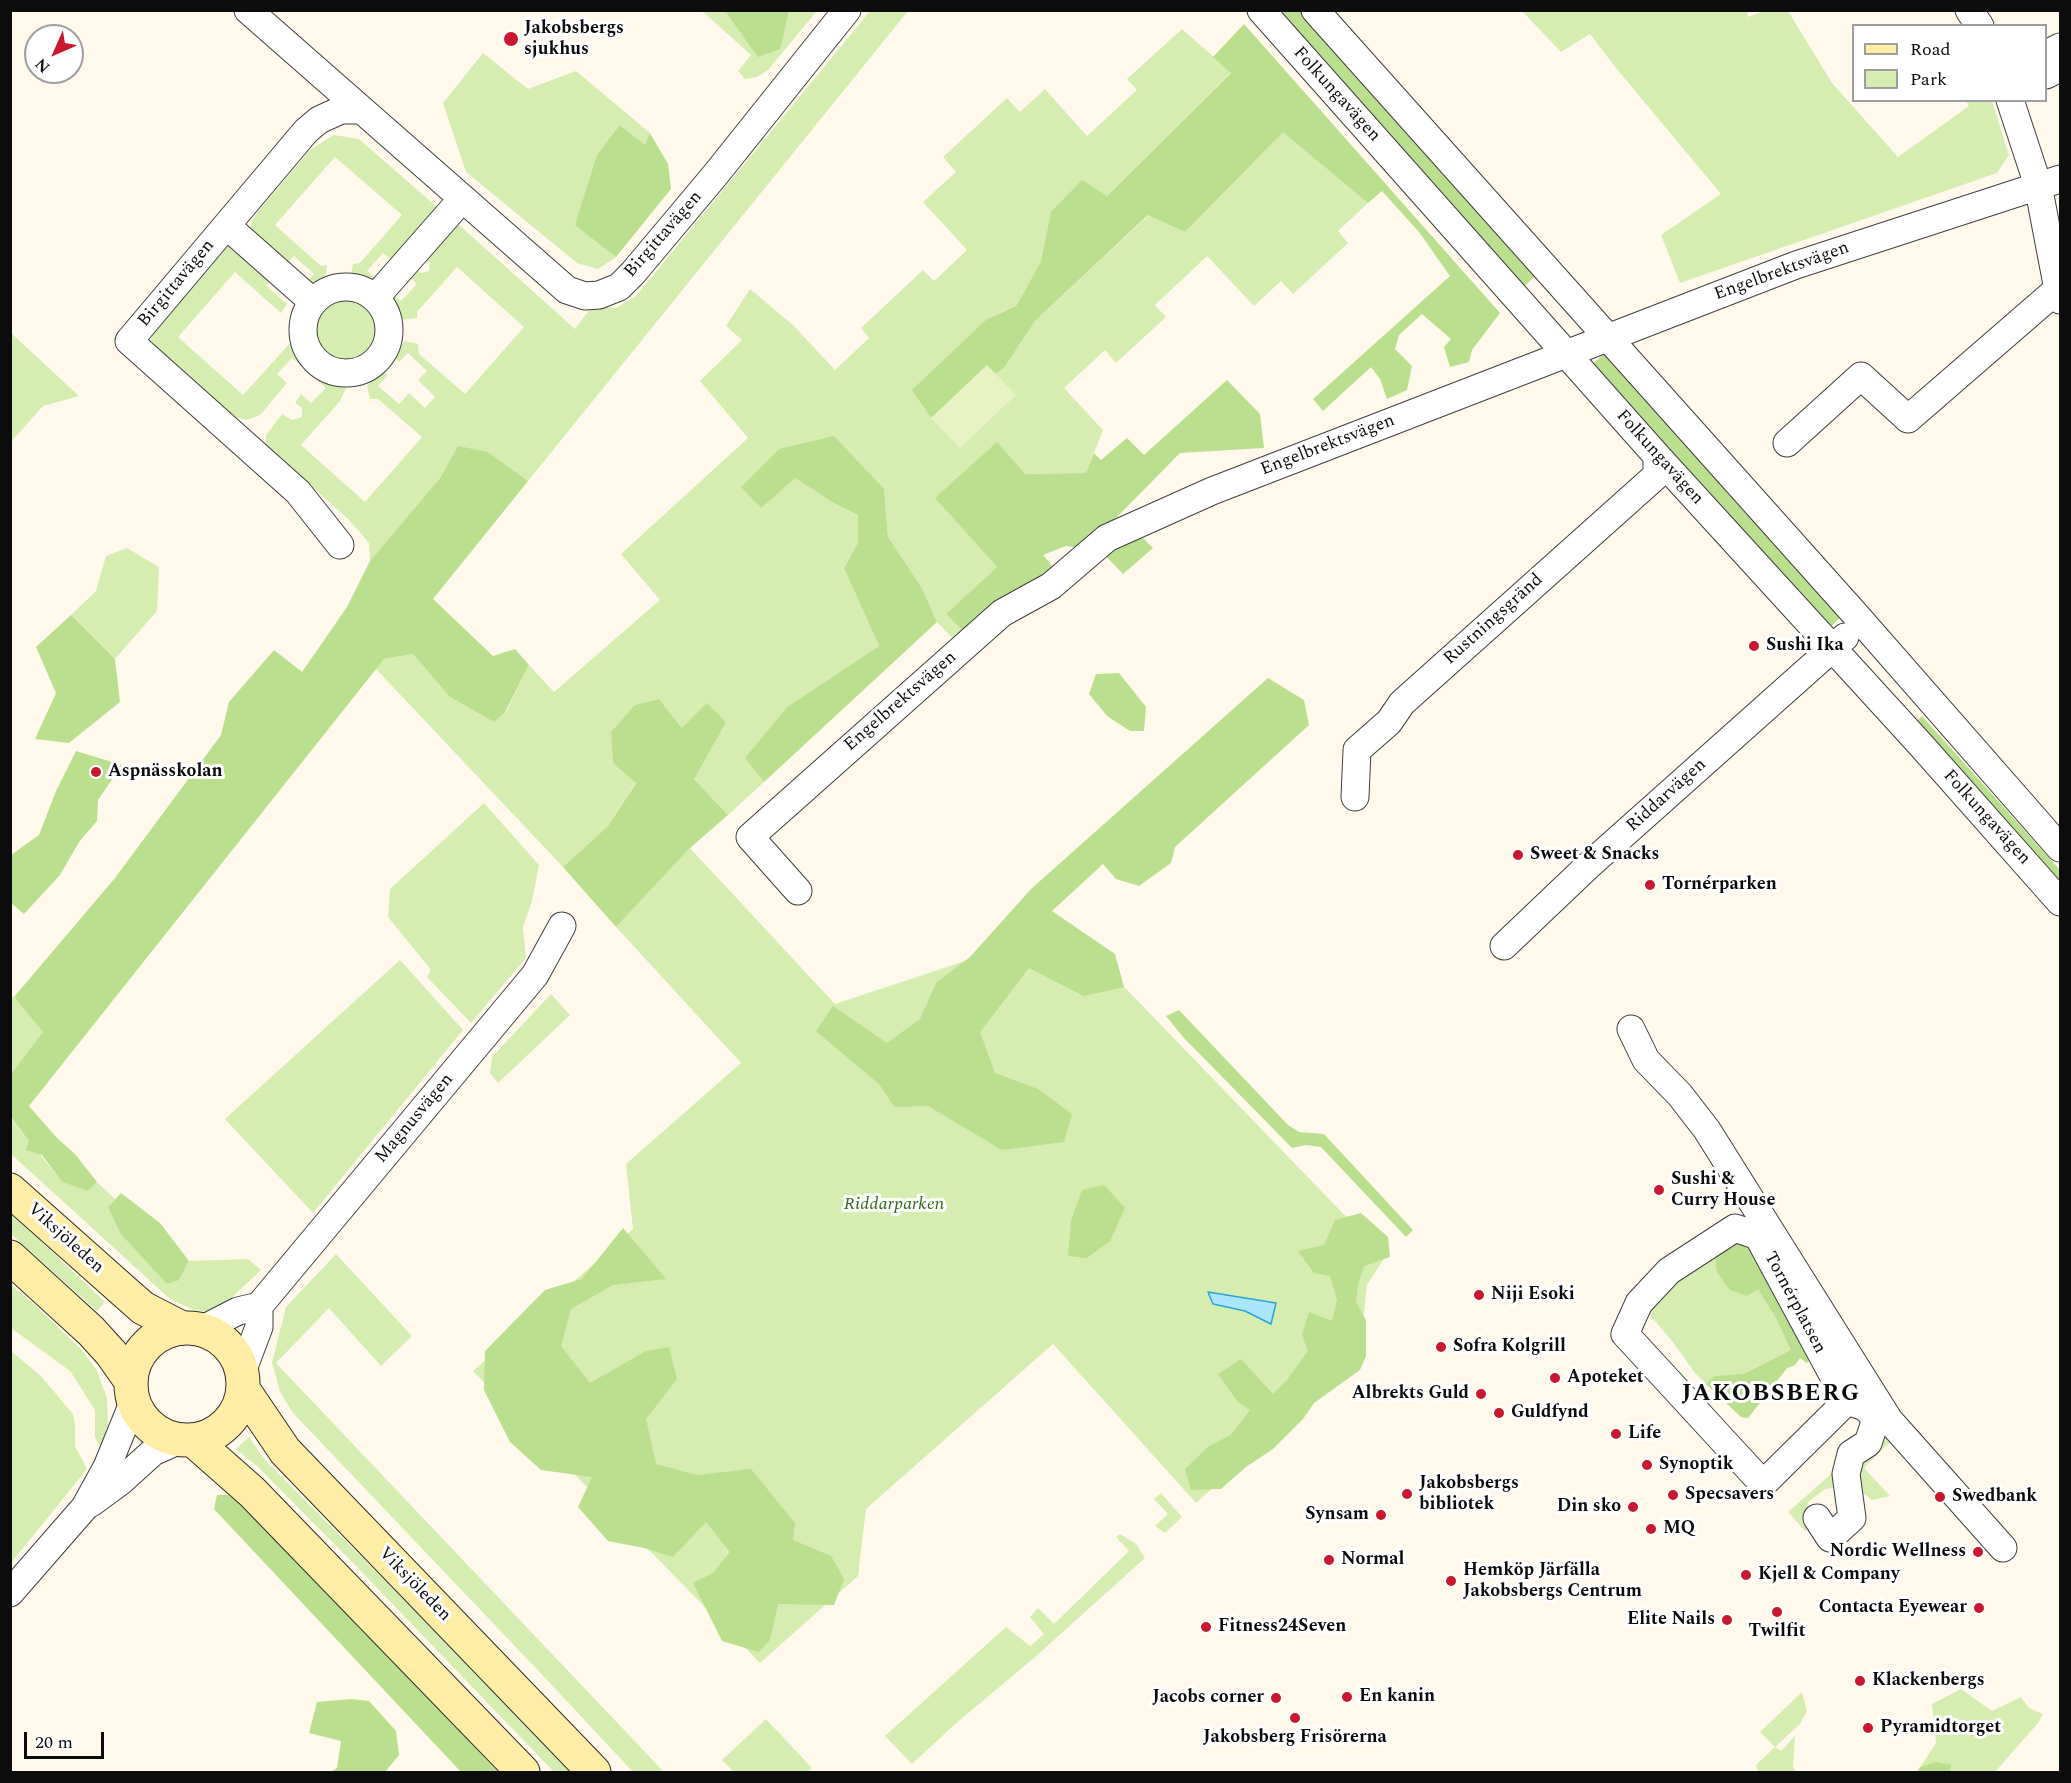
<!DOCTYPE html>
<html>
<head>
<meta charset="utf-8">
<style>
  body { margin:0 }
  #map { position:relative; width:2071px; height:1783px; overflow:hidden; background:#fff9eb; font-family:Spectral,serif }
  canvas { display:block }
  .frame { position:absolute; inset:0; border:12px solid #0c0c0c; pointer-events:none }
  .legend { position:absolute; left:1852px; top:24px; width:195px; height:78px; box-sizing:border-box; background:#fff; border:2px solid #9e9e9e; margin:0; padding:8px 10px; list-style:none; font-size:18px; color:#0c0c0c }
  .legend li { display:flex; align-items:center; gap:12px; height:30px }
  .legend b { width:30px; border:2px solid #9e9e9e }
  .north { position:absolute; left:24px; top:24px; width:60px; height:60px; box-sizing:border-box; background:#fff; border:2px solid #9e9e9e; border-radius:50%; rotate:225deg; font-size:16px; font-weight:700; line-height:24px; text-align:center; color:#0c0c0c }
  .north::after { content:''; display:block; margin:auto; width:21px; height:27px; background:#c91730; clip-path:polygon(50% 0,100% 100%,50% 72%,0 100%) }
  .scale { position:absolute; left:24px; top:1732px; width:80px; height:27px; box-sizing:border-box; border:3px solid #0c0c0c; border-top:0; padding-left:8px; font-size:18px; line-height:21px; white-space:nowrap; color:#0c0c0c; -webkit-text-stroke:4px #fff; paint-order:stroke }
</style>
</head>
<body>
<div id="map">
<canvas width="2071" height="1783"></canvas>
<div class="frame"></div>
<ul class="legend">
<li><b style="height:8px;background:#ffeda6"></b>Road</li>
<li><b style="height:16px;background:#d6edb1"></b>Park</li>
</ul>
<div class="north">N</div>
<div class="scale">20 m</div>
</div>
<script>
const ctx = document.querySelector('canvas').getContext('2d');
ctx.lineJoin = 'round';
function fillPath(path, color) { ctx.fillStyle = color; ctx.fill(path, 'evenodd'); }
const toPath = rows => new Path2D(rows.map(r => 'M' + r).join(''));
function strokePath(path, color, width, dash) { ctx.strokeStyle = color; ctx.lineWidth = width; ctx.lineCap = dash ? 'butt' : 'round'; ctx.setLineDash(dash || []); ctx.stroke(path); }
function label(font, color, halo, rows, align = 'center') {
  ctx.font = font + ' Spectral,serif'; ctx.lineWidth = 6; ctx.setLineDash([]); ctx.textBaseline = 'middle'; ctx.strokeStyle = halo; ctx.fillStyle = color; for (const [text, x, y, turn = 0] of rows) {
    ctx.save(); ctx.translate(x, y); ctx.rotate((+turn || 0) * Math.PI / 180); ctx.textAlign = isNaN(turn) ? turn : align; if (halo) ctx.strokeText(text, 0, 0); ctx.fillText(text, 0, 0); ctx.restore();
  }
}
fillPath(toPath([
  [702,11,817,11,768,70,757,77,745,79,738,71,751,55],
  [870,11,908,11,528,481,488,452,458,447,440,478,370,561,369,543,349,520,266,445,266,435,282,414,292,420,302,417,302,408,295,403,301,394,311,403,326,388,316,378,322,374,333,376,346,388,340,401,301,445,365,502,422,437,378,399,370,399,367,386,381,370,388,375,378,386,399,404,409,393,425,408,435,397,418,380,427,371,408,353,399,362,393,355,405,341,418,344,419,354,465,394,524,327,457,267,417,312,417,318,401,320,386,301,391,293,401,301,417,284,407,275,415,269,421,273,429,271,430,263,425,259,451,226,460,226,467,232,575,329,593,305,616,308,636,296],
  [1747,11,1748,17,1764,11,1788,11,1832,83,1898,157,1969,106,1965,100,1992,101,2009,155,1997,173,1680,283,1661,235,1721,194,1616,68,1590,34,1561,52,1522,11],
  [1182,29,1231,72,1107,196,1069,246,1029,283,1016,306,993,316,913,390,931,418,1004,368,1035,321,1149,215,1185,232,1283,131,1368,203,1338,231,1348,243,1293,294,1281,281,1254,306,1207,256,1155,305,1166,317,1116,363,1105,350,1064,388,1103,430,1086,473,1025,474,936,499,997,567,946,614,965,633,957,643,937,622,922,588,888,537,884,489,779,449,741,487,795,478,832,502,858,515,858,543,844,568,879,646,787,707,746,758,764,782,728,815,694,779,682,728,659,699,636,705,611,732,613,763,636,782,608,826,563,867,376,669,384,659,413,654,449,696,506,712,529,665,554,692,660,600,621,554,748,438,700,381,742,340,726,326,750,289,793,325,835,370,869,338,861,328,923,270,934,281,967,250,923,202,956,172,943,157,1007,98,1020,112,1045,89,1087,136,1137,90,1127,79],
  [483,53,528,89,576,71,650,133,646,146,620,125,575,224,616,257,598,269,577,263,466,172,443,103],
  [334,135,359,139,437,207,432,218,394,262,383,253,367,271,378,280,371,288,351,274,353,264,360,263,402,215,335,157,275,225,321,266,327,265,326,274,318,286,312,288,305,284,314,274,294,256,285,266,251,233,251,222,259,210,311,149],
  [236,244,275,276,266,286,287,304,281,313,235,272,178,337,243,395,291,342,305,354,307,362,302,366,292,358,277,374,287,383,260,415,247,420,238,418,229,412,158,350,151,340,153,330,226,247],
  '316 329a30 30 0 1 1 60 0a30 30 0 1 1-60 0Z',
  [11,333,79,396,43,406,11,442],
  [127,548,159,567,157,611,115,659,71,615,96,591,106,556],
  [484,803,539,865,532,901,523,927,526,958,471,1023,427,977,431,970,388,917,390,889],
  [690,848,835,1004,971,959,1052,912,1385,1257,1367,1285,1364,1312,1362,1353,1196,1503,1053,1344,866,1509,858,1576,760,1663,473,1371,633,1229,626,1164,741,1063,616,927],
  [400,960,463,1030,313,1213,225,1119],
  [551,994,570,1015,498,1083,490,1073,492,1057],
  [10,997,14,997,44,1032,11,1074],
  [10,1117,62,1182,88,1191,97,1182,115,1199,108,1207,179,1280,189,1261,248,1259,261,1270,221,1308,212,1312,194,1310,170,1299,11,1154],
  [11,1213,105,1302,97,1311,11,1234],
  [1738,1239,1807,1363,1800,1358,1795,1365,1787,1368,1748,1418,1741,1417,1695,1373,1672,1341,1644,1308,1714,1249,1732,1248],
  [336,1254,412,1336,381,1366,329,1308,276,1363,664,1772,633,1772,549,1682,293,1413,280,1392,272,1362,286,1307],
  [11,1285,37,1307,82,1350,97,1371,107,1398,108,1424,101,1449,95,1437,95,1410,70,1371,11,1328],
  [11,1351,41,1376,73,1414,75,1424,75,1446,87,1469,11,1563],
  [1886,1436,1890,1442,1864,1468,1890,1496,1872,1500,1853,1485,1825,1489,1808,1502,1806,1532,1788,1512,1849,1458,1874,1447],
  [249,1437,265,1460,435,1631,571,1772,554,1772,356,1566,258,1467,236,1449],
  [1161,1493,1182,1517,1165,1533,1155,1526,1168,1514,1154,1499],
  [1120,1534,1136,1544,1145,1558,1034,1658,954,1725,912,1764,885,1736,1006,1627,1030,1646,1044,1634,1030,1617,1038,1608,1054,1624,1129,1551,1116,1537],
  [1961,1689,1992,1711,2021,1697,2029,1708,2043,1714,2038,1723,1995,1772,1917,1772,1936,1743,1932,1704],
  [1802,1692,1807,1711,1800,1724,1775,1747,1781,1751,1795,1736,1793,1766,1795,1772,1758,1772,1756,1765,1775,1747,1760,1732],
  [766,1719,812,1768,807,1772,734,1772,722,1760]
]), '#d6edb1');
fillPath(toPath([
  [725,11,789,11,780,49,758,57],
  [1275,11,1300,11,1537,274,1523,288],
  [1244,24,1500,313,1472,350,1469,362,1450,367,1444,347,1451,339,1422,314,1399,335,1395,349,1412,366,1407,390,1387,399,1380,379,1371,367,1323,411,1313,399,1450,276,1419,232,1382,191,1368,203,1283,132,1185,232,1148,215,1035,321,1004,368,931,418,912,390,987,319,1016,306,1041,262,1051,212,1082,180,1107,196,1231,73,1213,57],
  [620,125,645,145,650,133,668,164,671,189,616,257,575,225,597,155],
  [1605,353,1840,618,1827,630,1591,365],
  [1227,380,1260,414,1264,448,1180,453,1115,519,1112,532,1138,533,1153,548,1123,574,1101,551,1066,546,1043,555,1053,567,1056,594,965,633,946,614,997,567,935,498,997,442,1025,474,1086,473,1094,453,1101,460,1127,438,1144,455],
  [834,436,884,489,888,537,922,588,937,622,764,782,745,758,787,707,879,646,844,568,858,543,858,515,832,502,795,478,761,508,741,487,779,449],
  [458,446,488,452,528,481,433,599,493,656,515,649,529,665,505,712,494,722,449,696,413,654,384,659,29,1106,56,1137,75,1154,97,1182,88,1191,62,1182,42,1155,26,1150,29,1141,11,1117,11,1074,43,1032,14,997,115,878,221,735,229,702,274,650,302,672,347,607,370,561,440,478],
  [71,615,115,659,120,702,69,743,35,739,56,693,36,647],
  [1119,673,1146,707,1144,731,1130,731,1107,716,1089,694,1096,674],
  [1268,678,1304,700,1309,725,1175,847,1171,863,1139,886,1116,879,1103,864,1052,911,1115,954,1124,987,1084,996,1029,968,980,1032,995,1073,1038,1089,1072,1114,1064,1142,1002,1150,928,1106,894,1107,880,1085,816,1031,833,1006,887,1043,920,1019,936,983,970,957,1031,889],
  [659,699,682,728,707,703,726,722,694,779,728,815,690,848,616,927,563,867,608,826,636,783,613,763,611,732,635,705],
  [1922,716,2060,870,2060,892,1911,726],
  [76,751,122,765,98,800,97,821,79,842,60,875,24,914,11,903,11,855,39,835,56,791],
  [1179,1010,1288,1125,1299,1132,1324,1134,1413,1230,1406,1237,1321,1147,1306,1145,1292,1148,1183,1037,1166,1016],
  [1104,1185,1125,1208,1110,1241,1087,1258,1068,1256,1071,1221,1082,1190],
  [121,1193,160,1223,189,1261,179,1280,167,1284,121,1234,108,1207],
  [1361,1213,1388,1237,1390,1257,1364,1266,1358,1285,1356,1302,1366,1320,1366,1356,1360,1370,1314,1403,1303,1419,1273,1449,1246,1467,1221,1489,1191,1490,1185,1469,1209,1446,1231,1435,1250,1410,1238,1402,1218,1374,1241,1359,1273,1394,1287,1380,1308,1351,1302,1335,1309,1312,1332,1321,1337,1300,1330,1276,1314,1273,1298,1251,1324,1245,1335,1220],
  [623,1228,666,1279,613,1285,571,1309,561,1346,590,1383,646,1351,669,1347,677,1379,646,1419,656,1464,697,1475,751,1469,795,1523,793,1540,831,1556,844,1579,834,1605,778,1604,770,1640,759,1652,722,1641,693,1583,713,1573,730,1552,706,1522,673,1557,644,1548,608,1541,578,1507,592,1477,541,1470,510,1442,484,1390,485,1351,545,1290,582,1279],
  [1738,1239,1747,1243,1813,1355,1807,1363,1800,1358,1795,1365,1787,1368,1748,1418,1741,1417,1706,1384,1715,1376,1744,1374,1791,1350,1776,1318,1758,1289,1747,1296,1730,1290,1717,1272,1714,1249,1732,1248],
  [217,1495,231,1495,383,1649,498,1772,461,1772,214,1509],
  [352,1699,369,1701,396,1731,399,1755,385,1772,330,1772,337,1768,341,1741,309,1733,317,1702],
  [1936,1762,1951,1765,1950,1772,1917,1772,1920,1767]
]), '#badf8f');
fillPath(toPath([
  [987,365,1016,395,960,448,931,418]
]), '#e7f3c4');
const water = toPath([
  [1208,1292,1276,1303,1271,1324,1245,1311,1213,1304,1208,1292]
]);
fillPath(water, '#aae5fc');
strokePath(water, '#2aa4da', 1.5);
const street = toPath([
  [248,10,567,290,585,296,599,295,619,287,633,273,716,174,847,10],
  [1261,10,1657,456,1920,744,2060,902],
  [1315,10,1855,614,2060,848],
  [1969,10,1980,26],
  [2046,75,2058,69,2054,50,2060,47],
  [2010,100,2038,185,2060,300],
  [227,226,313,302],
  '303 330a43 43 0 1 1 86 0a43 43 0 1 1-86 0Z',
  [375,298,462,199],
  [1787,443,1861,376,1908,419,2058,289],
  [340,545,298,492,129,341,306,131,319,120,341,110,361,110],
  [1355,797,1357,750,1389,722,1402,703,1657,475,1657,456],
  [798,891,750,837,1002,613,1051,586,1107,538,1212,491,1796,265,2060,179],
  [1504,946,1587,867,1845,637],
  [1631,1029,1646,1060,1680,1095,1707,1130,1889,1420,2003,1548],
  [203,1329,238,1311,259,1306,535,975,562,926],
  [242,1372,259,1327,259,1306],
  [91,1503,121,1481,153,1452,180,1440],
  [1817,1518,1830,1538,1852,1518,1846,1474,1851,1454,1868,1443,1876,1419,1865,1407,1847,1401,1758,1236,1735,1228,1669,1271,1639,1303,1625,1334,1763,1484,1847,1401,1867,1386],
  [10,1593,85,1507,107,1467,133,1403]
]);
const secondary = toPath([
  [10,1190,127,1294,143,1308,180,1327],
  [10,1257,91,1331,111,1353,130,1380],
  '131 1384a56 56 0 1 1 112 0a56 56 0 1 1-112 0Z',
  [243,1389,285,1451,594,1772],
  [193,1440,252,1492,523,1772]
]);
strokePath(street, '#3f3f3f', 29);
strokePath(secondary, '#2e2e2e', 35);
strokePath(street, '#fff', 27);
strokePath(secondary, '#ffeda6', 33);
for (const [x, y, r, color] of [
  [511,39,8,"#c91730"],
  [1754,646,6,"#c91730"],
  [96,772,6,"#c91730"],
  [1518,855,6,"#c91730"],
  [1650,885,6,"#c91730"],
  [1659,1190,6,"#c91730"],
  [1479,1295,6,"#c91730"],
  [1441,1347,6,"#c91730"],
  [1555,1378,6,"#c91730"],
  [1481,1394,6,"#c91730"],
  [1499,1413,6,"#c91730"],
  [1616,1434,6,"#c91730"],
  [1647,1465,6,"#c91730"],
  [1407,1494,6,"#c91730"],
  [1673,1495,6,"#c91730"],
  [1940,1497,6,"#c91730"],
  [1633,1507,6,"#c91730"],
  [1381,1515,6,"#c91730"],
  [1651,1529,6,"#c91730"],
  [1978,1552,6,"#c91730"],
  [1329,1560,6,"#c91730"],
  [1746,1575,6,"#c91730"],
  [1451,1581,6,"#c91730"],
  [1979,1608,6,"#c91730"],
  [1777,1612,6,"#c91730"],
  [1727,1620,6,"#c91730"],
  [1206,1627,6,"#c91730"],
  [1860,1681,6,"#c91730"],
  [1347,1697,6,"#c91730"],
  [1276,1698,6,"#c91730"],
  [1295,1718,6,"#c91730"],
  [1868,1728,6,"#c91730"]
]) { const dot = new Path2D(); dot.arc(x, y, r, 0, 2 * Math.PI); ctx.fillStyle = color; ctx.fill(dot); strokePath(dot, '#fff', 2); }
label('bold 18px', '#0c0c0c', '#fff', [
  ["Jakobsbergs",524,29],
  ["sjukhus",524,50],
  ["Sushi Ika",1766,646],
  ["Aspnässkolan",108,772],
  ["Sweet & Snacks",1530,855],
  ["Tornérparken",1662,885],
  ["Sushi &",1671,1180],
  ["Curry House",1671,1201],
  ["Niji Esoki",1491,1295],
  ["Sofra Kolgrill",1453,1347],
  ["Apoteket",1567,1378],
  ["Albrekts Guld",1469,1394,"right"],
  ["Guldfynd",1511,1413],
  ["Life",1628,1434],
  ["Synoptik",1659,1465],
  ["Jakobsbergs",1419,1484],
  ["bibliotek",1419,1505],
  ["Specsavers",1685,1495],
  ["Swedbank",1952,1497],
  ["Din sko",1621,1507,"right"],
  ["Synsam",1369,1515,"right"],
  ["MQ",1663,1529],
  ["Nordic Wellness",1966,1552,"right"],
  ["Normal",1341,1560],
  ["Hemköp Järfälla",1463,1571],
  ["Jakobsbergs Centrum",1463,1592],
  ["Kjell & Company",1758,1575],
  ["Contacta Eyewear",1967,1608,"right"],
  ["Elite Nails",1715,1620,"right"],
  ["Fitness24Seven",1218,1627],
  ["Twilfit",1777,1632,"center"],
  ["Klackenbergs",1872,1681],
  ["En kanin",1359,1697],
  ["Jacobs corner",1264,1698,"right"],
  ["Pyramidtorget",1880,1728],
  ["Jakobsberg Frisörerna",1295,1738,"center"]
], 'left');
label('18px', '#0c0c0c', '#fff', [
  ["Folkungavägen",1336,95,48],
  ["Birgittavägen",664,235,-49],
  ["Engelbrektsvägen",1782,272,-20],
  ["Birgittavägen",177,284,-50],
  ["Engelbrektsvägen",1328,446,-21],
  ["Folkungavägen",1659,458,48],
  ["Rustningsgränd",1494,620,-42],
  ["Engelbrektsvägen",901,702,-41],
  ["Riddarvägen",1667,796,-42],
  ["Folkungavägen",1986,818,48],
  ["Magnusvägen",415,1119,-50],
  ["Viksjöleden",65,1239,42],
  ["Tornérplatsen",1794,1303,62],
  ["Viksjöleden",414,1585,46]
]);
label('italic 18px', '#306a17', '#fff', [
  ["Riddarparken",894,1205]
]);
ctx.letterSpacing = '1.5px';
label('bold 24px', '#0c0c0c', '#fff', [
  ["JAKOBSBERG",1771,1395]
]);
ctx.letterSpacing = '0px';
</script>
</body>
</html>
